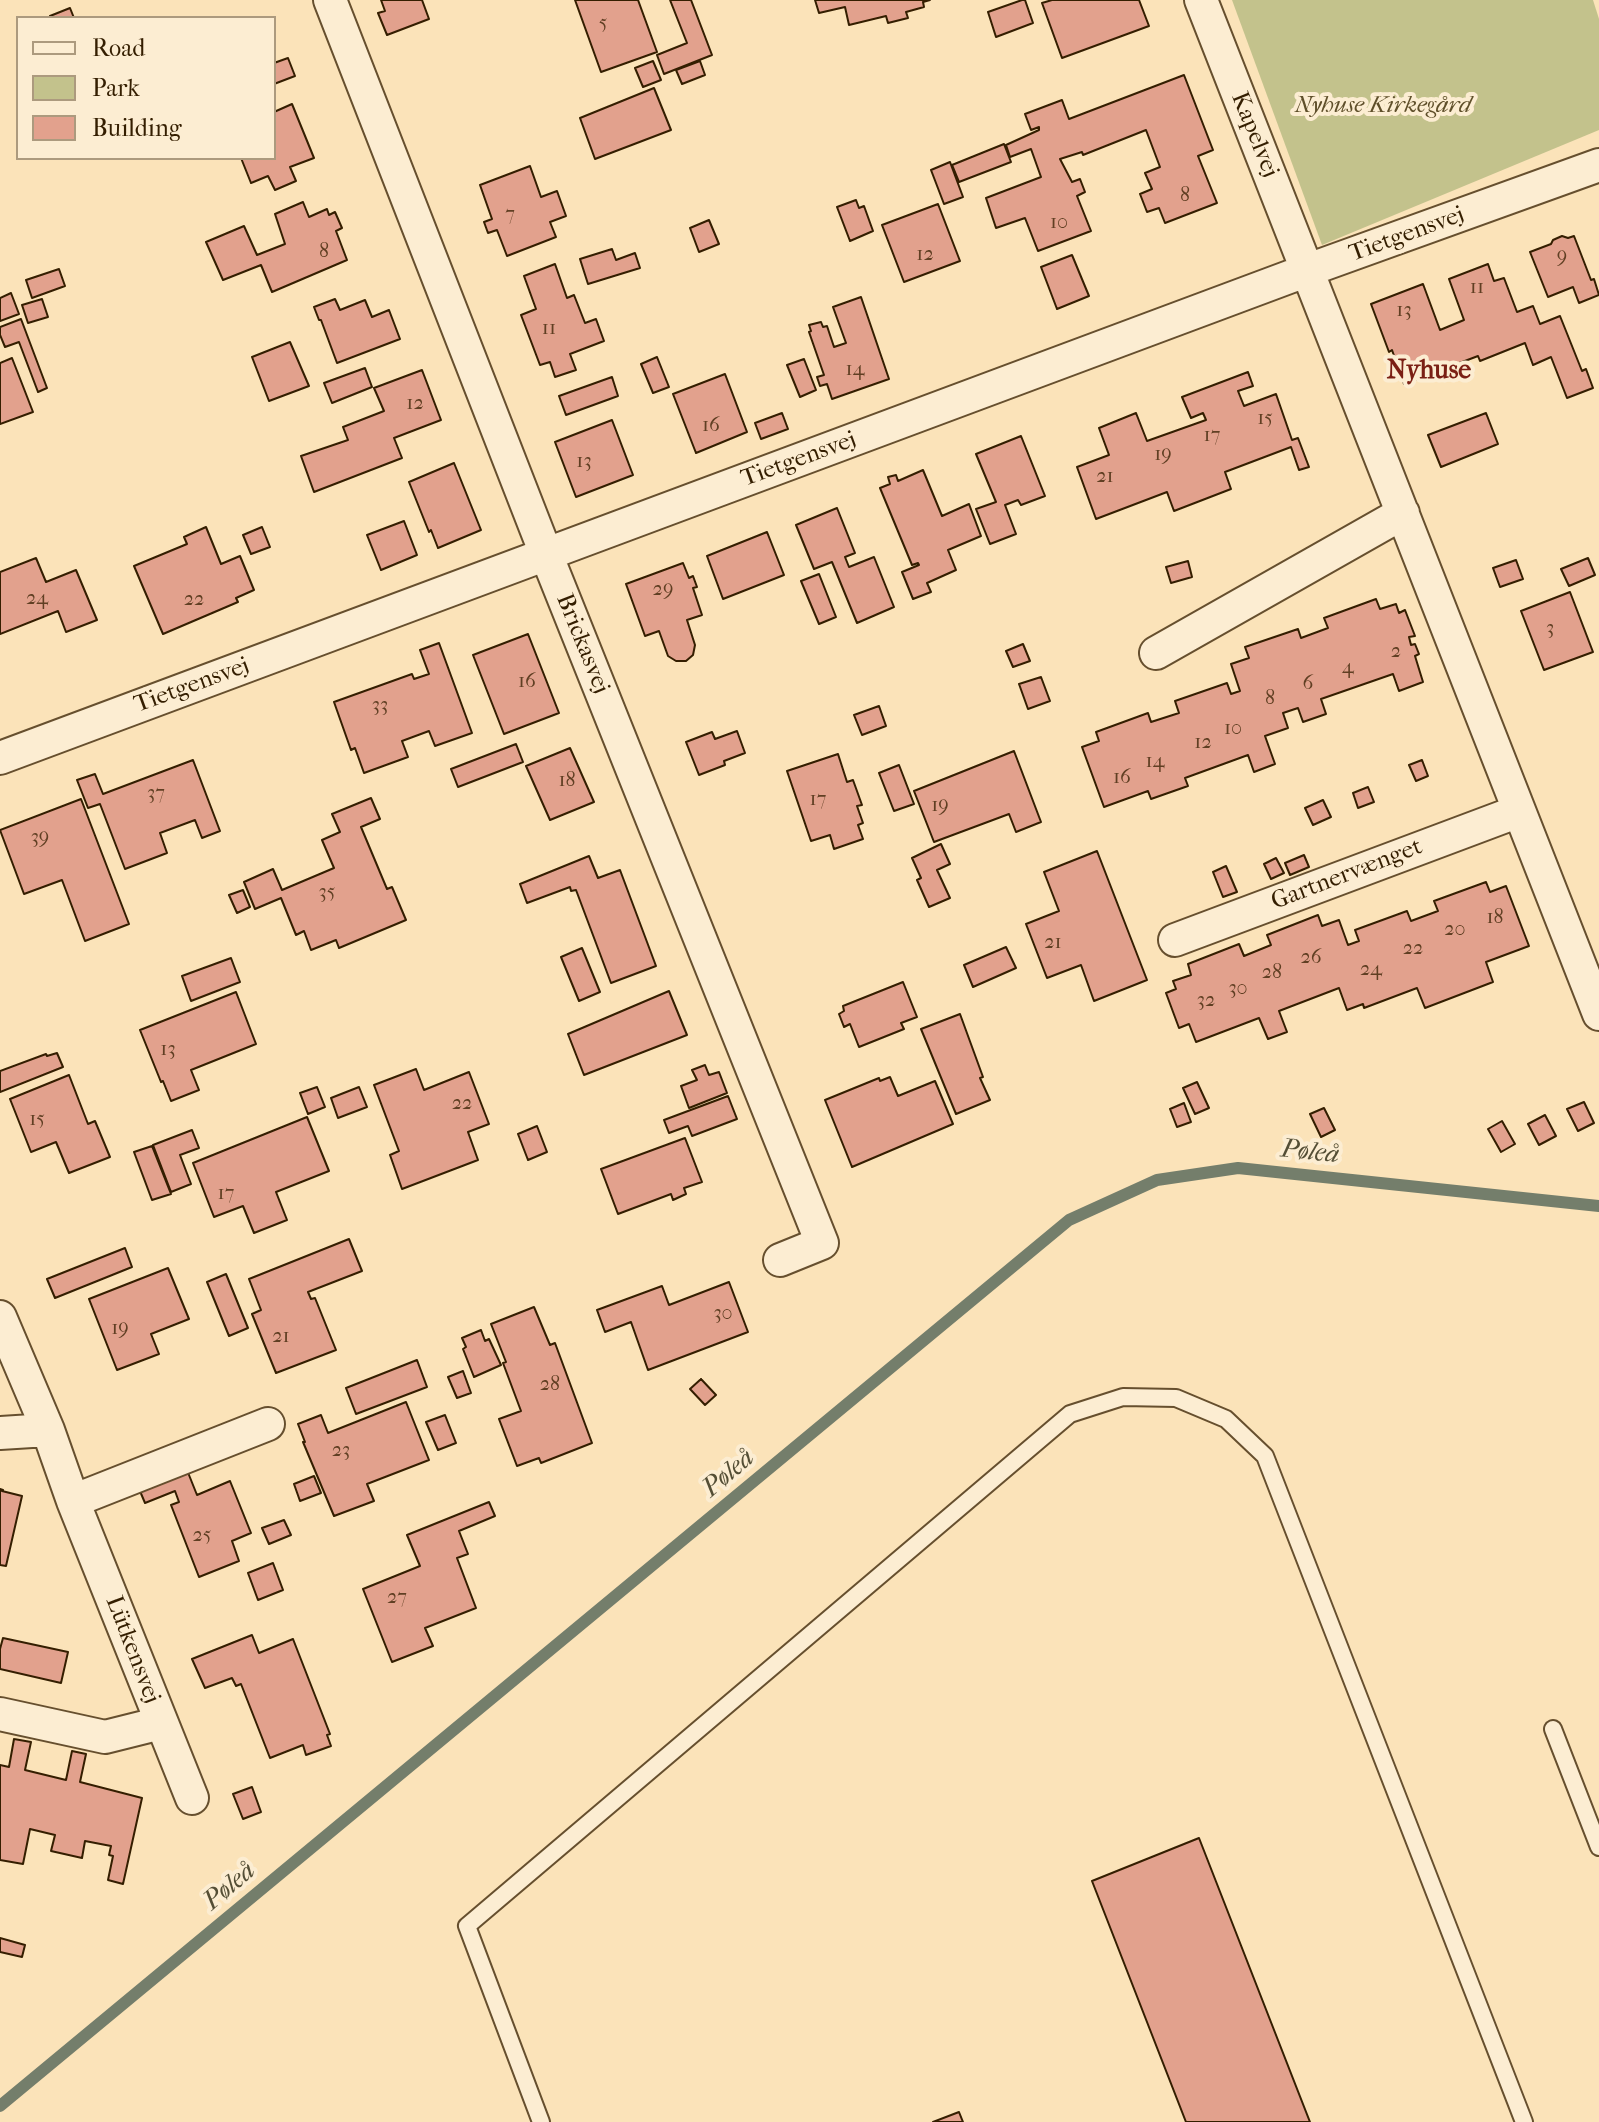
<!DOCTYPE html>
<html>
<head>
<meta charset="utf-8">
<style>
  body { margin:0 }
  #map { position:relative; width:1599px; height:2122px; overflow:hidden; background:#fbe3b9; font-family:"IM FELL French Canon",serif }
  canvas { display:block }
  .legend { position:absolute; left:16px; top:16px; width:260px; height:144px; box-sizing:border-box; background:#fcedd2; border:2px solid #ac9a7e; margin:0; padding:10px 14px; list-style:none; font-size:24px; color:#341e00 }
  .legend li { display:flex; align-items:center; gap:16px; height:40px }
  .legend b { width:40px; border:2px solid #ac9a7e }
</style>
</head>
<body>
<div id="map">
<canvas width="1599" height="2122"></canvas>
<ul class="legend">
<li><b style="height:10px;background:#fcedd2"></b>Road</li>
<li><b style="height:22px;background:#c3c28c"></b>Park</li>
<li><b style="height:22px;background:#e2a18d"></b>Building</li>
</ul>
</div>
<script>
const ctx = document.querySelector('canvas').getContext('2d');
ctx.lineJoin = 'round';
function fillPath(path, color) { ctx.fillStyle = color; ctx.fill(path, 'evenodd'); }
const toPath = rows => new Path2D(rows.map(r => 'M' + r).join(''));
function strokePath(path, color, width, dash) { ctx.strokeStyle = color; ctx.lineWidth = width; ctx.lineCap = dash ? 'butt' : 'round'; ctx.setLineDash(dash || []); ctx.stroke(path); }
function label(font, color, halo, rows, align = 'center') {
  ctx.font = font + ' "IM FELL French Canon",serif'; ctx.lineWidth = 8; ctx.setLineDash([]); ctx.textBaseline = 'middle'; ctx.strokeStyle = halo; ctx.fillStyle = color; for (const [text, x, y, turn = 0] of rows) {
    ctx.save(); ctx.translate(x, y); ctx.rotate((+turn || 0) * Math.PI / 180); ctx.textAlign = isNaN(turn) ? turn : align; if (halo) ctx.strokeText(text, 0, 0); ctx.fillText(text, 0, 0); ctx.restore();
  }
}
fillPath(toPath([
  [1232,0,1593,0,1599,19,1599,130,1322,245]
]), '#c3c28c');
strokePath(toPath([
  [0,2106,1069,1220,1157,1180,1238,1168,1599,1206]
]), '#747e6b', 12);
const building = toPath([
  [381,0,422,0,429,19,387,35,378,13,385,11,381,0],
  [575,0,638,0,657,52,601,72,575,0],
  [670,0,691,0,712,55,664,74,657,55,687,43,670,0],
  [815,0,930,0,923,2,924,7,906,12,908,18,888,23,886,16,849,25,845,7,819,13,815,0],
  [1022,0,1025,0,1033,23,996,37,988,12,1022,0],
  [1052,0,1139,0,1149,26,1062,58,1042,3,1052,0],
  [70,8,74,18,51,18,50,16,70,8],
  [288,58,295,76,274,84,274,63,288,58],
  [653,61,661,80,643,87,635,68,653,61],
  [700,61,705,75,682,84,676,70,700,61],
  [1184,75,1213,150,1198,156,1217,203,1165,223,1159,208,1147,212,1140,194,1152,189,1145,173,1160,167,1146,130,1083,155,1082,152,1060,159,1072,182,1080,179,1085,192,1077,196,1091,231,1038,251,1025,218,996,228,986,198,1041,177,1031,149,1010,157,1006,145,1039,130,1039,127,1031,130,1025,114,1062,100,1069,119,1184,75],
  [654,88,671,130,595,159,580,118,654,88],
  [292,104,314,158,290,167,296,181,275,190,268,176,251,183,241,158,274,158,274,112,292,104],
  [1004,144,1011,162,959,182,952,165,1004,144],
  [950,162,963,197,944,204,931,170,950,162],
  [530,166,541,197,557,191,566,216,550,222,556,237,507,256,497,230,488,233,484,222,492,219,480,185,530,166],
  [856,200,859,208,864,206,873,231,850,241,837,207,856,200],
  [303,202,309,217,327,209,329,215,335,212,342,228,336,231,347,260,272,292,261,265,223,280,206,242,244,226,257,255,285,244,275,214,303,202],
  [938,204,960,261,904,282,882,225,938,204],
  [709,220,719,244,699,252,690,228,709,220],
  [1562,236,1568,238,1574,236,1591,280,1594,279,1599,295,1579,303,1573,287,1548,297,1530,252,1551,244,1553,240,1562,236],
  [612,249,616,260,635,253,640,268,588,284,580,259,612,249],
  [1072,255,1089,296,1057,309,1041,267,1072,255],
  [555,264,567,298,574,295,585,323,596,319,604,341,570,354,576,370,555,377,550,362,540,365,521,315,536,309,524,276,555,264],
  [1488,264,1494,281,1504,278,1517,312,1533,306,1540,324,1560,316,1582,371,1586,369,1593,388,1567,398,1551,357,1533,365,1525,343,1480,361,1478,356,1404,384,1392,350,1389,352,1371,304,1423,284,1440,330,1464,320,1449,279,1488,264],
  [59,269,65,286,32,298,26,280,59,269],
  [11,293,19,314,0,321,0,298,11,293],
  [861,297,889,379,832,399,827,384,820,386,817,377,824,375,809,332,811,331,809,325,821,322,823,327,827,326,834,347,846,343,833,307,861,297],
  [42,299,48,317,28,323,22,305,42,299],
  [335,299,340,310,365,300,372,317,389,310,400,339,337,363,321,320,319,320,314,307,335,299],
  [21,319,47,388,38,392,19,342,5,347,0,335,0,327,21,319],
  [290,342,309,386,269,401,252,357,290,342],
  [657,357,669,387,653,393,641,364,657,357],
  [12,358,33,412,0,424,0,363,12,358],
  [804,359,816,390,800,397,787,365,804,359],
  [365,368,372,387,332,403,324,383,365,368],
  [422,370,441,420,394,438,402,458,314,492,301,456,348,440,343,427,384,411,374,388,422,370],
  [1248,372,1253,386,1238,391,1244,406,1276,394,1292,440,1298,438,1309,467,1299,470,1291,447,1225,472,1231,489,1174,511,1167,492,1096,519,1077,467,1109,455,1099,428,1136,413,1147,441,1206,420,1203,413,1191,418,1182,397,1248,372],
  [725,374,747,432,696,453,673,394,725,374],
  [612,377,618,396,566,415,559,396,612,377],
  [782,413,788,429,761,439,755,423,782,413],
  [1486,413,1498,444,1441,467,1428,435,1486,413],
  [612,420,633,475,576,497,555,442,612,420],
  [1021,436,1045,496,1021,505,1018,500,1005,505,1016,534,990,544,976,509,996,502,976,454,1021,436],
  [454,463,481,530,438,548,431,530,429,532,409,482,454,463],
  [923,470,942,516,969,504,981,536,948,550,956,570,927,583,931,592,913,599,902,572,919,565,918,563,912,565,880,488,890,484,888,477,896,475,898,481,923,470],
  [837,508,855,553,845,557,849,567,874,557,894,607,857,623,832,562,814,569,796,525,837,508],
  [404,521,417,555,381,570,367,535,404,521],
  [206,527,221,564,240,556,254,590,236,598,238,602,163,634,134,566,187,544,184,537,206,527],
  [262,527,270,547,251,554,243,535,262,527],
  [767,532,784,575,723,599,707,556,767,532],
  [36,558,46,582,76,570,97,620,66,632,58,611,0,634,0,572,36,558],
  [1588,558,1595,575,1569,586,1561,569,1588,558],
  [1516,560,1523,579,1500,587,1493,568,1516,560],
  [1188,561,1192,577,1171,583,1166,567,1188,561],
  [683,563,689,578,693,576,697,587,693,588,702,615,687,620,695,645,693,655,686,661,676,661,668,656,659,631,645,636,626,584,683,563],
  [819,574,836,617,819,624,801,581,819,574],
  [1570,592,1593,652,1544,670,1521,611,1570,592],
  [1376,599,1380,609,1396,604,1399,613,1405,610,1415,636,1409,637,1411,645,1415,644,1419,654,1415,656,1423,682,1399,691,1393,674,1321,699,1326,714,1303,722,1298,708,1283,713,1288,728,1265,736,1275,764,1254,772,1248,755,1185,778,1188,786,1151,799,1148,791,1104,807,1082,747,1099,741,1096,732,1148,713,1151,722,1179,713,1175,701,1227,683,1231,694,1240,691,1231,664,1249,658,1245,647,1298,629,1301,638,1328,628,1324,618,1376,599],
  [528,634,559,713,504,734,473,655,528,634],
  [439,643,472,733,435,746,429,731,402,741,408,757,364,773,355,748,351,750,334,702,412,674,414,679,429,674,420,650,439,643],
  [1023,644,1030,661,1013,667,1006,651,1023,644],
  [1041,677,1050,701,1028,709,1019,684,1041,677],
  [879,706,886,726,862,735,854,715,879,706],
  [737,731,745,753,724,761,725,765,699,775,686,742,712,732,715,739,737,731],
  [516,744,523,762,458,787,451,769,516,744],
  [570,748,594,802,550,820,526,766,570,748],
  [1014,751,1041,822,1016,832,1009,814,934,842,914,791,1014,751],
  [838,754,847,782,853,780,862,805,857,806,863,823,858,825,863,839,834,849,830,835,811,841,787,771,838,754],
  [193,760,220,831,202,838,195,820,160,833,167,853,125,869,100,804,88,808,77,780,95,774,103,794,193,760],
  [1422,760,1428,776,1416,781,1409,765,1422,760],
  [899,765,914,804,894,811,879,773,899,765],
  [1368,787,1374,802,1358,808,1353,793,1368,787],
  [371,798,380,819,361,827,387,889,392,887,406,920,339,948,336,940,311,950,304,931,296,935,281,898,255,909,244,882,273,869,282,890,334,868,322,840,340,832,332,814,371,798],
  [81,799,129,924,85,941,62,880,24,894,0,830,81,799],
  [1323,800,1331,817,1313,825,1305,808,1323,800],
  [941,844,950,864,937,870,950,898,929,907,917,880,921,878,912,858,941,844],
  [1097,851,1147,980,1094,1001,1081,965,1047,978,1026,924,1059,911,1044,872,1097,851],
  [1304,855,1309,867,1290,875,1285,863,1304,855],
  [589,856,598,878,620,870,656,966,611,983,576,890,571,891,570,887,527,903,520,884,589,856],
  [1276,858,1284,873,1271,879,1264,864,1276,858],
  [1226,866,1237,892,1223,897,1213,872,1226,866],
  [1486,882,1490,892,1506,886,1529,946,1486,962,1493,982,1425,1008,1417,988,1364,1008,1363,1004,1347,1010,1339,988,1279,1011,1287,1032,1268,1039,1259,1018,1196,1042,1189,1024,1179,1028,1166,993,1176,989,1173,981,1191,975,1188,964,1239,944,1244,956,1271,945,1267,935,1318,915,1322,926,1339,920,1348,945,1359,941,1355,930,1407,911,1411,921,1438,911,1434,901,1486,882],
  [243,890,250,907,237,913,229,895,243,890],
  [1006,947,1016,968,973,987,964,965,1006,947],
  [582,948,600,992,579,1001,561,957,582,948],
  [231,958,240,982,191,1001,182,976,231,958],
  [903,982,917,1017,901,1023,904,1029,859,1047,850,1024,844,1027,839,1014,844,1011,843,1006,903,982],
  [669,991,687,1035,584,1075,568,1034,669,991],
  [236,992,256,1044,191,1070,199,1090,171,1101,163,1081,161,1082,140,1030,236,992],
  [960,1014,983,1077,980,1078,990,1100,956,1114,921,1029,960,1014],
  [57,1053,63,1067,0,1092,0,1071,46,1054,47,1056,57,1053],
  [705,1065,709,1075,719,1072,727,1093,689,1108,681,1086,697,1080,692,1070,705,1065],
  [416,1069,424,1090,469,1072,489,1124,468,1132,478,1160,402,1189,390,1155,399,1151,374,1085,416,1069],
  [69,1075,88,1124,95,1121,110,1157,69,1173,56,1142,31,1152,10,1099,69,1075],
  [890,1077,898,1096,935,1081,953,1124,852,1167,825,1100,879,1078,880,1081,890,1077],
  [1197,1082,1209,1108,1195,1114,1183,1088,1197,1082],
  [317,1087,325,1107,308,1114,300,1093,317,1087],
  [359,1087,367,1107,338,1118,331,1098,359,1087],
  [728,1096,737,1119,692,1136,688,1126,669,1133,664,1120,728,1096],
  [1584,1102,1594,1123,1578,1131,1567,1109,1584,1102],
  [1184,1103,1191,1122,1177,1127,1170,1109,1184,1103],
  [1324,1108,1335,1130,1321,1137,1310,1114,1324,1108],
  [1545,1115,1556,1136,1539,1145,1528,1124,1545,1115],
  [307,1117,329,1171,276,1192,287,1220,254,1233,243,1206,214,1217,193,1163,307,1117],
  [1502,1121,1515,1144,1501,1152,1488,1129,1502,1121],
  [537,1126,547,1152,528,1160,518,1134,537,1126],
  [192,1130,199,1148,180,1155,191,1184,171,1192,153,1145,192,1130],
  [685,1138,702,1182,684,1188,686,1194,673,1200,671,1194,618,1214,601,1169,685,1138],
  [152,1146,171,1194,152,1200,134,1152,152,1146],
  [349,1239,362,1271,308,1292,311,1299,315,1298,336,1350,276,1373,252,1314,261,1310,249,1279,349,1239],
  [125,1248,132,1267,55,1298,47,1279,125,1248],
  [168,1268,189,1319,151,1334,159,1354,117,1370,89,1299,168,1268],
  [226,1274,248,1328,229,1336,207,1282,226,1274],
  [729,1282,748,1332,648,1370,631,1322,605,1332,597,1310,662,1286,669,1305,729,1282],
  [534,1307,550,1345,555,1343,592,1443,541,1463,539,1458,517,1466,499,1419,521,1411,503,1363,506,1362,491,1324,534,1307],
  [481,1330,485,1341,489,1339,501,1365,474,1377,463,1349,466,1347,462,1338,481,1330],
  [417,1360,427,1387,356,1414,346,1388,417,1360],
  [463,1371,471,1393,457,1398,448,1377,463,1371],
  [701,1379,716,1395,705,1405,690,1389,701,1379],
  [406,1402,429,1460,367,1484,374,1501,334,1516,303,1442,305,1442,298,1424,321,1415,328,1433,406,1402],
  [445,1415,456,1443,438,1450,426,1422,445,1415],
  [185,1465,197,1495,230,1481,251,1533,232,1541,239,1561,199,1577,171,1505,179,1502,175,1491,145,1503,137,1484,185,1465],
  [314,1476,321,1493,300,1501,294,1484,314,1476],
  [0,1489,3,1490,2,1491,22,1496,6,1566,0,1565,0,1489],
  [489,1502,495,1516,459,1531,468,1554,457,1558,476,1608,425,1628,433,1646,392,1662,363,1589,420,1566,407,1535,489,1502],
  [284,1520,291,1535,269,1544,262,1528,284,1520],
  [273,1563,283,1590,258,1600,248,1573,273,1563],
  [252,1635,259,1653,293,1639,330,1734,327,1735,331,1746,306,1755,303,1745,270,1758,241,1684,236,1686,232,1678,205,1688,192,1659,252,1635],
  [3,1638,68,1652,61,1683,0,1669,0,1649,3,1638],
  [14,1739,31,1742,25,1770,66,1780,72,1751,86,1754,80,1782,142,1798,123,1884,108,1880,113,1856,109,1855,111,1846,85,1841,82,1858,51,1851,55,1835,30,1829,23,1864,0,1860,0,1765,9,1767,14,1739],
  [252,1787,261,1812,243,1819,233,1794,252,1787],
  [1199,1838,1310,2122,1186,2122,1092,1881,1199,1838],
  [0,1938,25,1945,22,1957,0,1952,0,1938],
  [959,2112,963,2122,933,2122,959,2112]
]);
fillPath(building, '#e2a18d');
strokePath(building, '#341e00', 2);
const service = toPath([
  [1553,1729,1599,1847],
  [541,2122,467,1926,1070,1414,1123,1397,1176,1398,1226,1419,1265,1456,1524,2122]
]);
const minor = toPath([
  [330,0,546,554,822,1243,780,1260],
  [1201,0,1599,1014],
  [1156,653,1403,513],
  [0,758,1308,270,1599,165],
  [1175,940,1519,811],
  [0,1317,48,1430,73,1501,192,1798],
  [0,1433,48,1430],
  [73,1501,268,1424],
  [0,1714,105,1737,161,1723]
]);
strokePath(service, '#664f2e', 20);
strokePath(minor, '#664f2e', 36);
strokePath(service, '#fcedd2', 16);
strokePath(minor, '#fcedd2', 32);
label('20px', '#603f23', null, [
  ["5",603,24],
  ["8",1185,196],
  ["7",510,215],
  ["10",1059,223],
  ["8",324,252],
  ["12",925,255],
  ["9",1562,257],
  ["11",1477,288],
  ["13",1404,311],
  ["11",549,329],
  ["14",855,370],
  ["12",415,404],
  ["15",1265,419],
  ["16",711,426],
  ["17",1212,436],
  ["19",1163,455],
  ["13",584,462],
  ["21",1105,477],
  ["29",663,590],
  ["24",37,599],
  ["22",194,600],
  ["3",1550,629],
  ["2",1396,652],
  ["4",1348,668],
  ["16",527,682],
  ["6",1308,684],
  ["8",1270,699],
  ["33",380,706],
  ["10",1233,729],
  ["12",1203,743],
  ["14",1155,762],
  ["16",1122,778],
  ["18",567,781],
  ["37",156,794],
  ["17",818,800],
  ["19",940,806],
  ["39",40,838],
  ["35",327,893],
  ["18",1495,918],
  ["20",1455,930],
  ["21",1053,943],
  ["22",1413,949],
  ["26",1311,958],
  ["24",1371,970],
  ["28",1272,973],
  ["30",1238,989],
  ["32",1206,1001],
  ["13",168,1050],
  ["22",462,1104],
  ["15",37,1120],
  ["17",226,1194],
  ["30",723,1314],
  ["19",120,1329],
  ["21",281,1337],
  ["28",550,1385],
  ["23",341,1451],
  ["25",202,1536],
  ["27",397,1598]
]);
label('italic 24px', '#5f4f2a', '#fcedd2', [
  ["Nyhuse Kirkegård",1383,106]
]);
label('24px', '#341e00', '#fcedd2', [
  ["Kapelvej",1254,135,68],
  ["Tietgensvej",1407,235,-20],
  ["Tietgensvej",799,460,-20],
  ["Brickasvej",582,644,68],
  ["Tietgensvej",192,686,-20],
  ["Gartnervænget",1347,875,-21],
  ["Lütkensvej",132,1650,69]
]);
label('bold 26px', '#7a1f14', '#fcedd2', [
  ["Nyhuse",1429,372]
]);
label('italic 26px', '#544e35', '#fcedd2', [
  ["Pøleå",1310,1153,6],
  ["Pøleå",729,1474,-40],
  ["Pøleå",230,1887,-40]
]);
</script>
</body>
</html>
